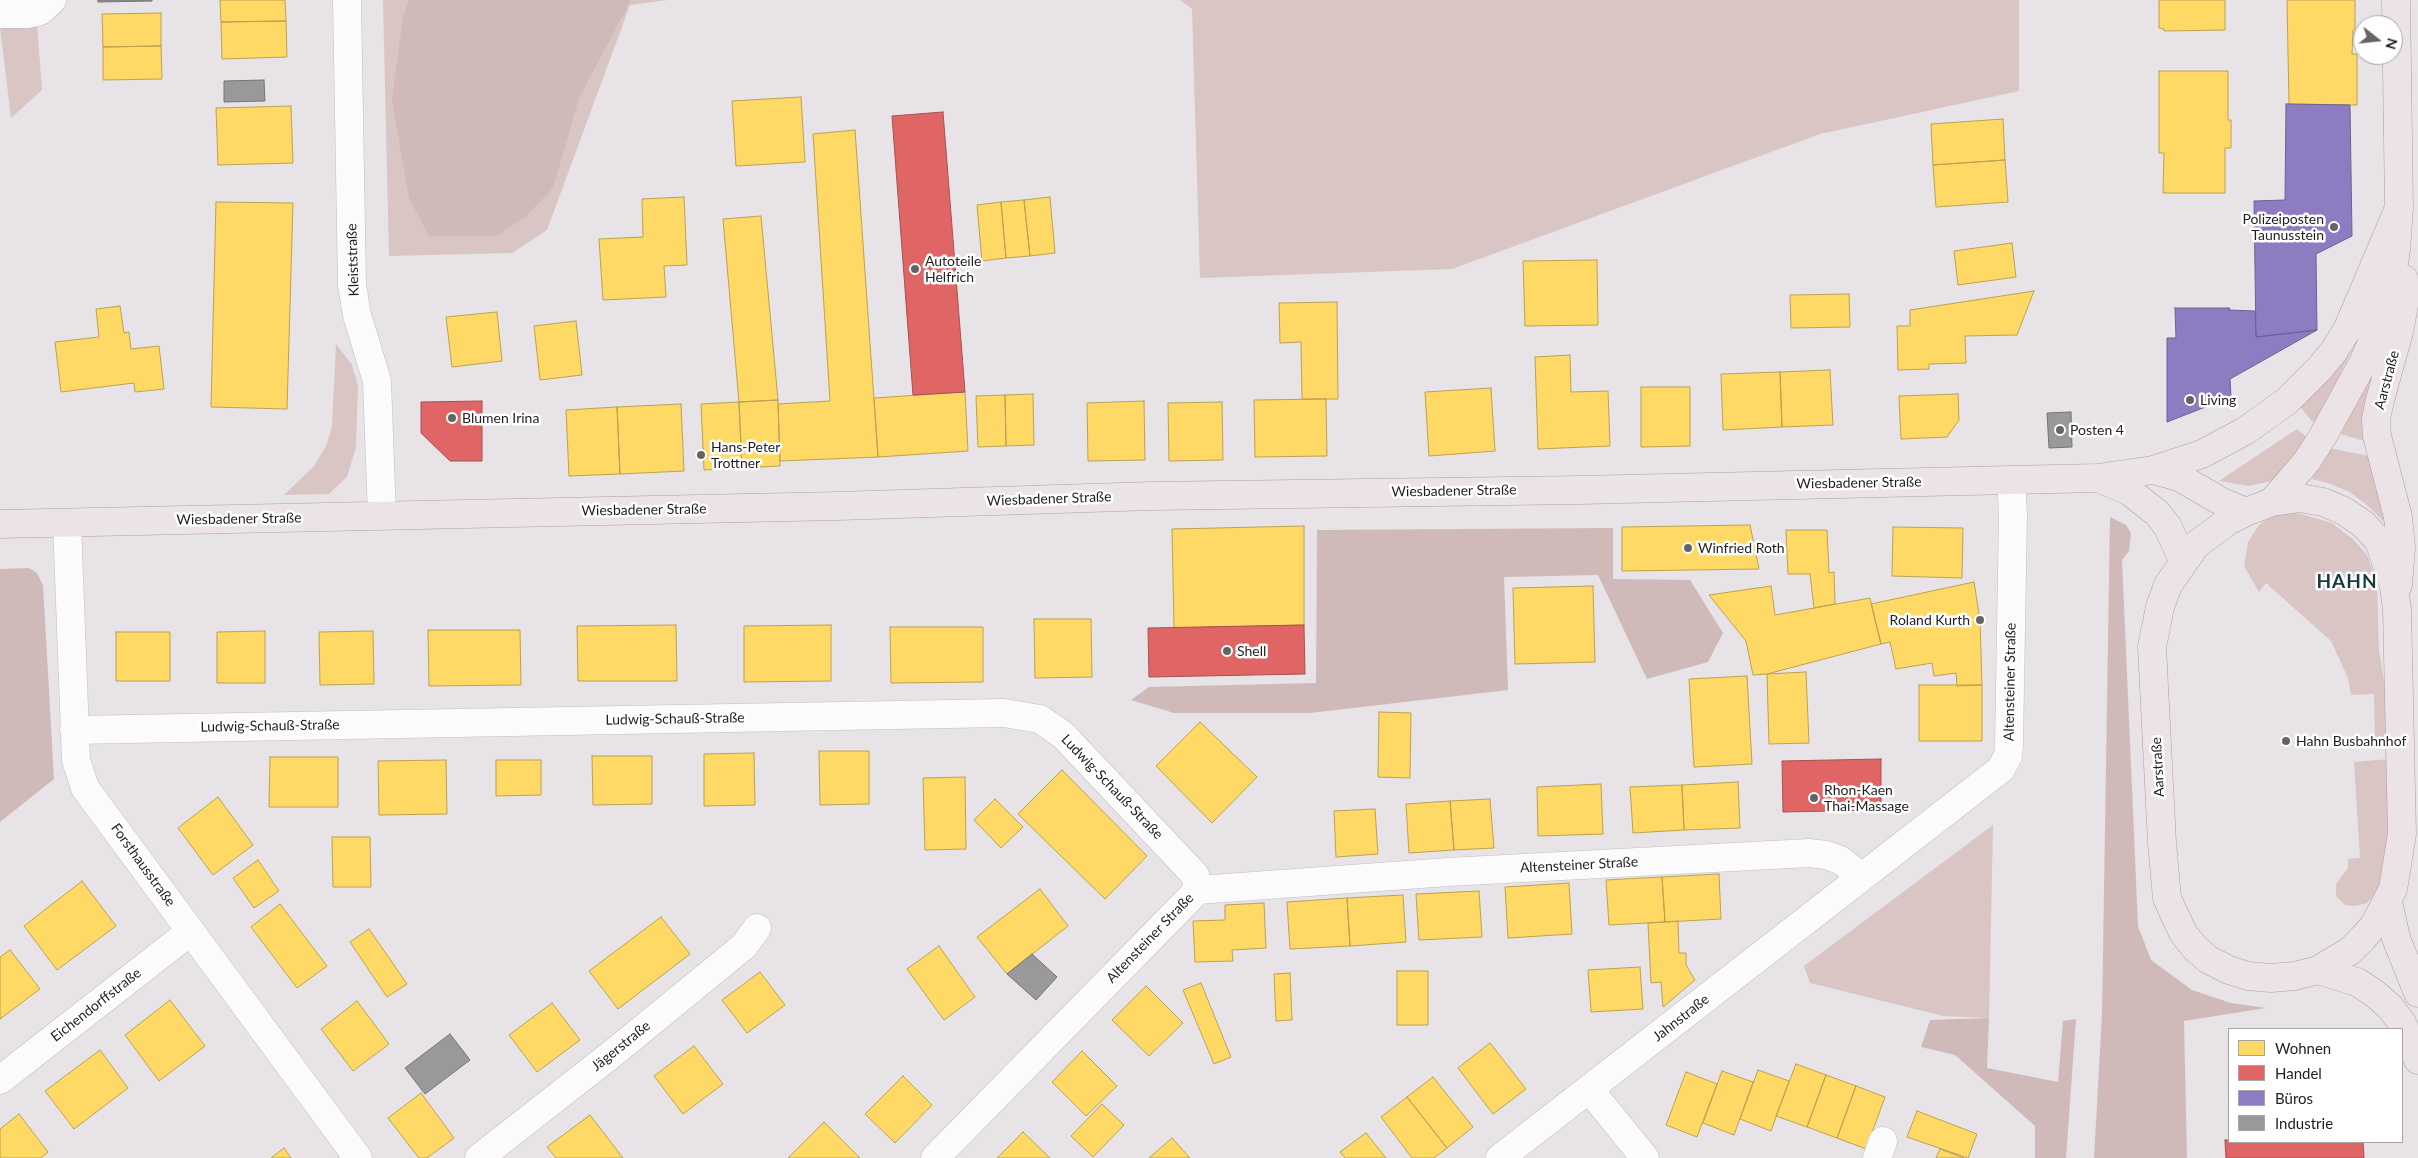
<!DOCTYPE html>
<html>
<head>
<meta charset="utf-8">
<style>
  body { margin:0 }
  #map { position:relative; width:2418px; height:1158px; overflow:hidden; background:#e7e3e6; font-family:Lato,sans-serif }
  canvas { display:block }
  .legend { position:absolute; left:2228px; top:1028px; width:175px; height:115px; box-sizing:border-box; background:#fff; border:1px solid #a6a5a6; margin:0; padding:6px 9px; list-style:none; font-size:15px; color:#201e20 }
  .legend li { display:flex; align-items:center; gap:10px; height:25px }
  .legend b { width:25px; border:1px solid #a6a5a6 }
  .north { position:absolute; left:2353px; top:15px; width:50px; height:50px; box-sizing:border-box; background:#fff; border:1px solid #a6a5a6; border-radius:50%; rotate:106deg; font-size:14px; font-weight:700; line-height:20px; text-align:center; color:#201e20 }
  .north::after { content:''; display:block; margin:auto; width:18px; height:22px; background:#666365; clip-path:polygon(50% 0,100% 100%,50% 72%,0 100%) }
</style>
</head>
<body>
<div id="map">
<canvas width="2418" height="1158"></canvas>
<ul class="legend">
<li><b style="height:14px;background:#ffd966"></b>Wohnen</li>
<li><b style="height:14px;background:#e06666"></b>Handel</li>
<li><b style="height:14px;background:#8e7cc3"></b>Büros</li>
<li><b style="height:14px;background:#999"></b>Industrie</li>
</ul>
<div class="north">N</div>
</div>
<script>
const ctx = document.querySelector('canvas').getContext('2d');
ctx.lineJoin = 'round';
function fillPath(path, color) { ctx.fillStyle = color; ctx.fill(path, 'evenodd'); }
const toPath = rows => new Path2D(rows.map(r => 'M' + r).join(''));
function strokePath(path, color, width, dash) { ctx.strokeStyle = color; ctx.lineWidth = width; ctx.lineCap = dash ? 'butt' : 'round'; ctx.setLineDash(dash || []); ctx.stroke(path); }
function label(font, color, halo, rows, align = 'center') {
  ctx.font = font + ' Lato,sans-serif'; ctx.lineWidth = 5; ctx.setLineDash([]); ctx.textBaseline = 'middle'; ctx.strokeStyle = halo; ctx.fillStyle = color; for (const [text, x, y, turn = 0] of rows) {
    ctx.save(); ctx.translate(x, y); ctx.rotate((+turn || 0) * Math.PI / 180); ctx.textAlign = isNaN(turn) ? turn : align; if (halo) ctx.strokeText(text, 0, 0); ctx.fillText(text, 0, 0); ctx.restore();
  }
}
fillPath(toPath([
  [383,0,668,0,630,5,547,230,512,253,389,256],
  [1180,0,2019,0,2019,91,1820,134,1452,269,1200,278,1192,9],
  [37,24,42,90,11,118,0,27],
  [2358,337,2328,399,2317,424,2311,420,2297,403],
  [336,344,352,365,358,385,356,447,347,477,329,494,284,495,314,466,326,446,332,427],
  [2373,373,2370,391,2368,442,2337,433],
  [2297,429,2309,439,2272,481,2249,486,2219,481],
  [2329,448,2369,456,2386,524,2368,506,2350,492,2328,483,2312,479],
  [2286,512,2301,514,2332,523,2354,540,2367,555,2377,583,2379,651,2388,703,2389,742,2375,743,2374,694,2351,695,2348,678,2331,641,2266,583,2259,592,2244,566,2248,542,2259,525,2271,516],
  [2390,759,2391,842,2379,889,2367,903,2355,906,2345,905,2336,896,2336,884,2348,868,2348,859,2360,858,2354,762],
  [1993,825,1989,1018,1943,1016,1810,983,1804,966]
]), '#d9c5c4');
fillPath(toPath([
  [409,0,631,0,579,98,553,188,525,217,496,236,429,236,409,198,392,100,403,17],
  [2110,517,2126,525,2131,533,2129,551,2122,560,2138,926,2151,960,2192,990,2231,1003,2266,1008,2184,1021,2187,1158,2094,1158,2102,1014],
  [1613,528,1613,579,1690,580,1723,633,1708,662,1647,679,1598,575,1504,577,1508,690,1310,713,1174,713,1131,700,1149,687,1316,683,1317,530],
  [29,568,37,573,43,585,54,779,0,822,0,569],
  [1989,1018,1987,1068,2058,1082,2063,1021,2076,1019,2066,1158,2035,1158,2035,1126,1955,1055,1921,1047,1930,1020]
]), '#cfbab9');
const homes = toPath([
  [220,0,285,0,286,21,221,22,220,0],
  [2159,0,2225,0,2225,30,2164,31,2164,29,2159,28,2159,0],
  [2287,0,2355,0,2355,29,2353,30,2352,54,2357,54,2357,105,2289,104,2287,0],
  [161,13,161,46,103,47,102,14,161,13],
  [286,21,287,57,222,59,221,22,286,21],
  [161,46,162,79,103,80,103,47,161,46],
  [2159,71,2228,71,2228,120,2231,120,2231,148,2225,148,2225,193,2163,193,2164,153,2159,153,2159,71],
  [801,97,805,162,736,166,732,101,801,97],
  [291,106,293,163,218,165,216,108,291,106],
  [2003,119,2005,160,1933,165,1931,124,2003,119],
  [855,130,878,457,780,461,778,404,830,401,813,134,855,130],
  [2005,160,2008,202,1936,207,1933,165,2005,160],
  [684,197,687,265,664,266,666,297,603,300,599,239,643,237,642,199,684,197],
  [1050,197,1055,253,1030,256,1024,200,1050,197],
  [1024,200,1030,256,1006,258,1001,202,1024,200],
  [216,202,293,203,287,409,211,407,216,202],
  [1001,202,1006,258,982,261,977,205,1001,202],
  [761,216,778,400,739,402,723,219,761,216],
  [2012,243,2016,277,1958,285,1954,251,2012,243],
  [1597,260,1598,325,1525,326,1523,261,1597,260],
  [2034,291,2017,335,1965,336,1966,363,1929,364,1929,369,1898,370,1897,326,1910,326,1910,310,2034,291],
  [1849,294,1850,327,1791,328,1790,295,1849,294],
  [1337,302,1338,399,1302,399,1301,342,1280,343,1279,303,1337,302],
  [120,306,124,333,129,332,131,349,159,346,164,389,135,392,134,383,61,392,55,342,99,337,96,309,120,306],
  [497,312,502,361,452,367,446,317,497,312],
  [576,321,582,375,540,380,534,326,576,321],
  [1570,355,1571,392,1608,391,1610,446,1538,449,1535,357,1570,355],
  [1830,370,1833,425,1782,427,1780,372,1830,370],
  [1780,372,1782,427,1723,430,1721,374,1780,372],
  [1641,387,1690,387,1690,446,1641,447,1641,387],
  [1491,388,1495,451,1429,456,1425,392,1491,388],
  [965,392,968,451,878,457,874,398,965,392],
  [1033,394,1034,445,1006,446,1005,395,1033,394],
  [1958,394,1959,420,1947,437,1901,439,1899,396,1958,394],
  [1005,395,1006,446,978,447,976,396,1005,395],
  [1326,399,1327,456,1255,457,1254,400,1326,399],
  [778,400,780,466,742,468,739,402,778,400],
  [1144,401,1145,460,1088,461,1087,403,1144,401],
  [739,402,742,468,704,470,701,404,739,402],
  [1222,402,1223,460,1169,461,1168,403,1222,402],
  [681,404,684,471,620,474,617,407,681,404],
  [617,407,620,474,569,476,566,410,617,407],
  [1750,525,1759,569,1622,571,1622,527,1750,525],
  [1304,526,1304,625,1174,628,1172,529,1304,526],
  [1893,527,1963,528,1962,578,1892,576,1893,527],
  [1786,530,1827,530,1829,573,1834,572,1835,604,1814,608,1810,574,1788,574,1786,530],
  [1974,582,1980,620,1982,685,1957,686,1956,673,1934,676,1932,663,1896,669,1890,642,1881,644,1871,604,1974,582],
  [1593,586,1595,662,1515,664,1513,588,1593,586],
  [1771,586,1775,615,1870,598,1881,644,1767,674,1753,675,1746,641,1709,595,1771,586],
  [1034,619,1091,619,1092,677,1035,678,1034,619],
  [676,625,677,681,578,681,577,626,676,625],
  [831,625,831,681,744,682,744,626,831,625],
  [890,627,983,627,983,682,891,683,890,627],
  [428,630,520,630,521,685,429,686,428,630],
  [265,631,265,683,217,683,217,632,265,631],
  [373,631,374,684,320,685,319,632,373,631],
  [116,632,170,632,170,681,116,681,116,632],
  [1806,672,1809,743,1769,744,1767,674,1806,672],
  [1747,676,1752,764,1694,767,1689,679,1747,676],
  [1919,685,1982,685,1982,741,1919,741,1919,685],
  [1379,712,1411,713,1410,778,1378,777,1379,712],
  [1200,722,1257,777,1212,823,1156,766,1200,722],
  [819,751,869,751,869,804,820,805,819,751],
  [754,753,755,805,704,806,704,754,754,753],
  [592,756,652,756,652,804,593,805,592,756],
  [270,757,338,757,338,807,269,807,270,757],
  [446,760,447,814,379,815,378,761,446,760],
  [496,760,541,760,541,795,496,796,496,760],
  [1062,770,1147,856,1105,899,1018,814,1062,770],
  [965,777,966,849,925,850,923,778,965,777],
  [1738,782,1740,828,1684,830,1682,785,1738,782],
  [1601,784,1603,834,1538,836,1537,787,1601,784],
  [1682,785,1684,830,1633,833,1630,787,1682,785],
  [218,797,253,845,213,875,178,828,218,797],
  [995,799,1023,827,1001,848,974,820,995,799],
  [1490,799,1494,848,1454,850,1450,801,1490,799],
  [1450,801,1454,850,1409,853,1406,804,1450,801],
  [1375,809,1378,854,1336,857,1334,811,1375,809],
  [332,837,370,837,371,887,333,887,332,837],
  [258,860,279,891,254,908,233,878,258,860],
  [1719,874,1721,919,1665,922,1662,877,1719,874],
  [1662,877,1665,922,1609,925,1606,880,1662,877],
  [82,881,116,926,57,970,24,926,82,881],
  [1569,883,1572,934,1508,938,1505,887,1569,883],
  [1040,889,1068,926,1007,974,977,937,1040,889],
  [1479,891,1482,937,1419,940,1416,894,1479,891],
  [1403,895,1406,942,1350,946,1347,898,1403,895],
  [1347,898,1350,946,1290,949,1287,902,1347,898],
  [1264,903,1266,948,1232,950,1233,961,1195,962,1193,921,1225,920,1225,905,1264,903],
  [280,904,327,966,297,988,251,927,280,904],
  [661,917,690,954,618,1009,589,971,661,917],
  [1678,921,1679,953,1686,953,1686,965,1695,980,1663,1007,1661,982,1651,983,1648,923,1678,921],
  [369,929,407,984,387,997,350,942,369,929],
  [939,946,975,997,944,1020,907,969,939,946],
  [10,950,40,989,0,1019,0,957,10,950],
  [1640,967,1643,1009,1591,1012,1588,970,1640,967],
  [1397,971,1428,971,1428,1025,1397,1025,1397,971],
  [760,972,785,1005,747,1033,722,1000,760,972],
  [1290,973,1292,1020,1276,1021,1274,974,1290,973],
  [1201,983,1231,1057,1214,1064,1183,990,1201,983],
  [1146,986,1183,1023,1149,1056,1112,1020,1146,986],
  [170,1000,205,1046,159,1081,125,1035,170,1000],
  [357,1001,389,1044,353,1071,321,1029,357,1001],
  [552,1003,580,1040,537,1072,509,1035,552,1003],
  [1490,1043,1526,1089,1493,1114,1458,1068,1490,1043],
  [694,1046,723,1084,683,1114,654,1076,694,1046],
  [100,1050,128,1088,74,1129,45,1091,100,1050],
  [1082,1051,1117,1086,1086,1116,1052,1082,1082,1051],
  [1796,1064,1826,1075,1807,1127,1776,1116,1796,1064],
  [1758,1070,1789,1081,1771,1131,1740,1119,1758,1070],
  [1722,1071,1753,1082,1734,1135,1703,1123,1722,1071],
  [1686,1072,1717,1084,1697,1137,1666,1125,1686,1072],
  [1826,1075,1856,1086,1837,1138,1807,1127,1826,1075],
  [903,1076,932,1105,895,1143,865,1114,903,1076],
  [1433,1077,1473,1127,1447,1148,1407,1097,1433,1077],
  [1856,1086,1885,1097,1866,1149,1837,1138,1856,1086],
  [421,1093,454,1138,427,1158,419,1158,388,1118,421,1093],
  [1407,1097,1447,1148,1434,1158,1412,1158,1381,1117,1407,1097],
  [1102,1104,1124,1125,1093,1157,1071,1136,1102,1104],
  [1917,1111,1977,1134,1968,1158,1907,1137,1917,1111],
  [19,1114,48,1152,41,1158,0,1158,0,1129,19,1114],
  [590,1115,623,1158,556,1158,547,1147,590,1115],
  [824,1122,860,1158,788,1158,824,1122],
  [1023,1132,1050,1158,997,1158,1023,1132],
  [1366,1133,1386,1158,1345,1158,1340,1152,1366,1133],
  [1172,1138,1190,1158,1149,1158,1172,1138],
  [284,1148,291,1158,271,1158,284,1148],
  [1940,1149,1964,1158,1936,1158,1940,1149]
]);
fillPath(homes, '#ffd966');
strokePath(homes, '#bca151', 1);
const shops = toPath([
  [943,112,965,392,913,395,892,116,943,112],
  [482,401,482,461,450,461,421,433,421,402,482,401],
  [1304,625,1305,674,1149,677,1148,628,1304,625],
  [1881,759,1881,810,1783,812,1782,761,1881,759],
  [2225,1140,2363,1142,2364,1158,2226,1158,2225,1140]
]);
fillPath(shops, '#e06666');
strokePath(shops, '#a65051', 1);
const offices = toPath([
  [2286,104,2350,105,2352,236,2316,254,2317,330,2256,337,2254,201,2285,200,2286,104],
  [2175,308,2230,308,2229,310,2255,311,2256,337,2317,330,2230,379,2231,397,2167,422,2167,338,2176,338,2175,308]
]);
fillPath(offices, '#8e7cc3');
strokePath(offices, '#6d6092', 1);
const industry = toPath([
  [98,0,152,0,152,1,98,2,98,0],
  [264,80,265,101,224,102,224,81,264,80],
  [2071,412,2072,447,2049,448,2047,413,2071,412],
  [1032,954,1057,977,1036,1000,1007,974,1032,954],
  [450,1034,470,1060,425,1094,405,1068,450,1034]
]);
fillPath(industry, '#999');
strokePath(industry, '#757475', 1);
const minor = toPath([
  [347,0,352,285,357,315,377,381,382,516],
  [0,14,27,14,40,11,52,0],
  [67,523,76,760,85,788,358,1158],
  [74,730,1004,713,1040,719,1063,735,1195,875,1198,890],
  [0,1080,191,931],
  [1589,1089,1645,1158],
  [479,1158,612,1054,744,946,757,928],
  [935,1158,1198,890,1448,872,1809,853,1826,855,1840,860,1862,877],
  [1500,1158,2001,769,2008,756,2009,745,2013,514,2011,480],
  [1877,1158,1883,1141]
]);
const major = toPath([
  [2153,470,2179,477,2224,503,2246,512],
  [2098,478,2129,491,2157,513,2168,527,2183,561],
  [2300,498,2323,502,2344,511,2363,524,2379,541,2394,586,2397,609,2402,834,2393,889,2375,924,2363,938,2350,951,2318,970,2295,976,2271,978,2248,976,2229,970,2209,960,2195,948,2183,933,2167,898,2162,843,2152,647,2160,607,2168,585,2196,545,2228,521,2246,512,2272,502,2300,498],
  [2272,502,2307,461,2323,436,2363,363,2378,328,2389,292,2396,250,2399,208,2396,0],
  [0,524,838,506,1152,496,1580,490,2098,478,2153,470,2202,454,2245,431,2287,401,2319,369,2334,351,2348,328,2399,208],
  [2398,585,2401,547,2398,517,2377,436,2376,419,2380,400,2399,332,2404,305,2404,279],
  [2388,902,2396,938,2418,993],
  [2318,970,2357,982,2374,993,2390,1007,2402,1023,2418,1060]
]);
strokePath(minor, '#c2bec1', 29);
strokePath(major, '#ad9ea4', 29);
strokePath(minor, '#fbfbfb', 28);
strokePath(major, '#ece3e7', 28);
for (const [x, y, r, color] of [
  [2334,227,5,"#666365"],
  [915,269,5,"#666365"],
  [2190,400,5,"#666365"],
  [452,418,5,"#666365"],
  [2060,430,5,"#666365"],
  [701,455,5,"#666365"],
  [1688,548,5,"#666365"],
  [1980,620,5,"#666365"],
  [1227,651,5,"#666365"],
  [2286,741,5,"#666365"],
  [1814,798,5,"#666365"]
]) { const dot = new Path2D(); dot.arc(x, y, r, 0, 2 * Math.PI); ctx.fillStyle = color; ctx.fill(dot); strokePath(dot, '#fff', 2); }
label('14px', '#201e20', '#fff', [
  ["Polizeiposten",2324,219,"right"],
  ["Taunusstein",2324,235,"right"],
  ["Autoteile",925,261],
  ["Helfrich",925,277],
  ["Living",2200,400],
  ["Blumen Irina",462,418],
  ["Posten 4",2070,430],
  ["Hans-Peter",711,447],
  ["Trottner",711,463],
  ["Winfried Roth",1698,548],
  ["Roland Kurth",1970,620,"right"],
  ["Shell",1237,651],
  ["Hahn Busbahnhof",2296,741],
  ["Rhon-Kaen",1824,790],
  ["Thai-Massage",1824,806]
], 'left');
label('14px', '#201e20', '#fff', [
  ["Kleiststraße",353,260,-92],
  ["Aarstraße",2387,380,-75],
  ["Wiesbadener Straße",1859,483,-1],
  ["Wiesbadener Straße",1454,491,-1],
  ["Wiesbadener Straße",1049,499,-2],
  ["Wiesbadener Straße",644,510,-1],
  ["Wiesbadener Straße",239,519,-1],
  ["Altensteiner Straße",2010,682,-89],
  ["Ludwig-Schauß-Straße",675,719,-1],
  ["Ludwig-Schauß-Straße",270,726,-1],
  ["Aarstraße",2158,767,-93],
  ["Ludwig-Schauß-Straße",1112,787,46],
  ["Forsthausstraße",143,865,54],
  ["Altensteiner Straße",1579,865,-3],
  ["Altensteiner Straße",1150,938,-46],
  ["Eichendorffstraße",96,1005,-38],
  ["Jahnstraße",1681,1018,-38],
  ["Jägerstraße",621,1046,-39]
]);
ctx.letterSpacing = '1px';
label('bold 19px', '#183b3b', '#fff', [
  ["HAHN",2347,582]
]);
ctx.letterSpacing = '0px';
</script>
</body>
</html>
